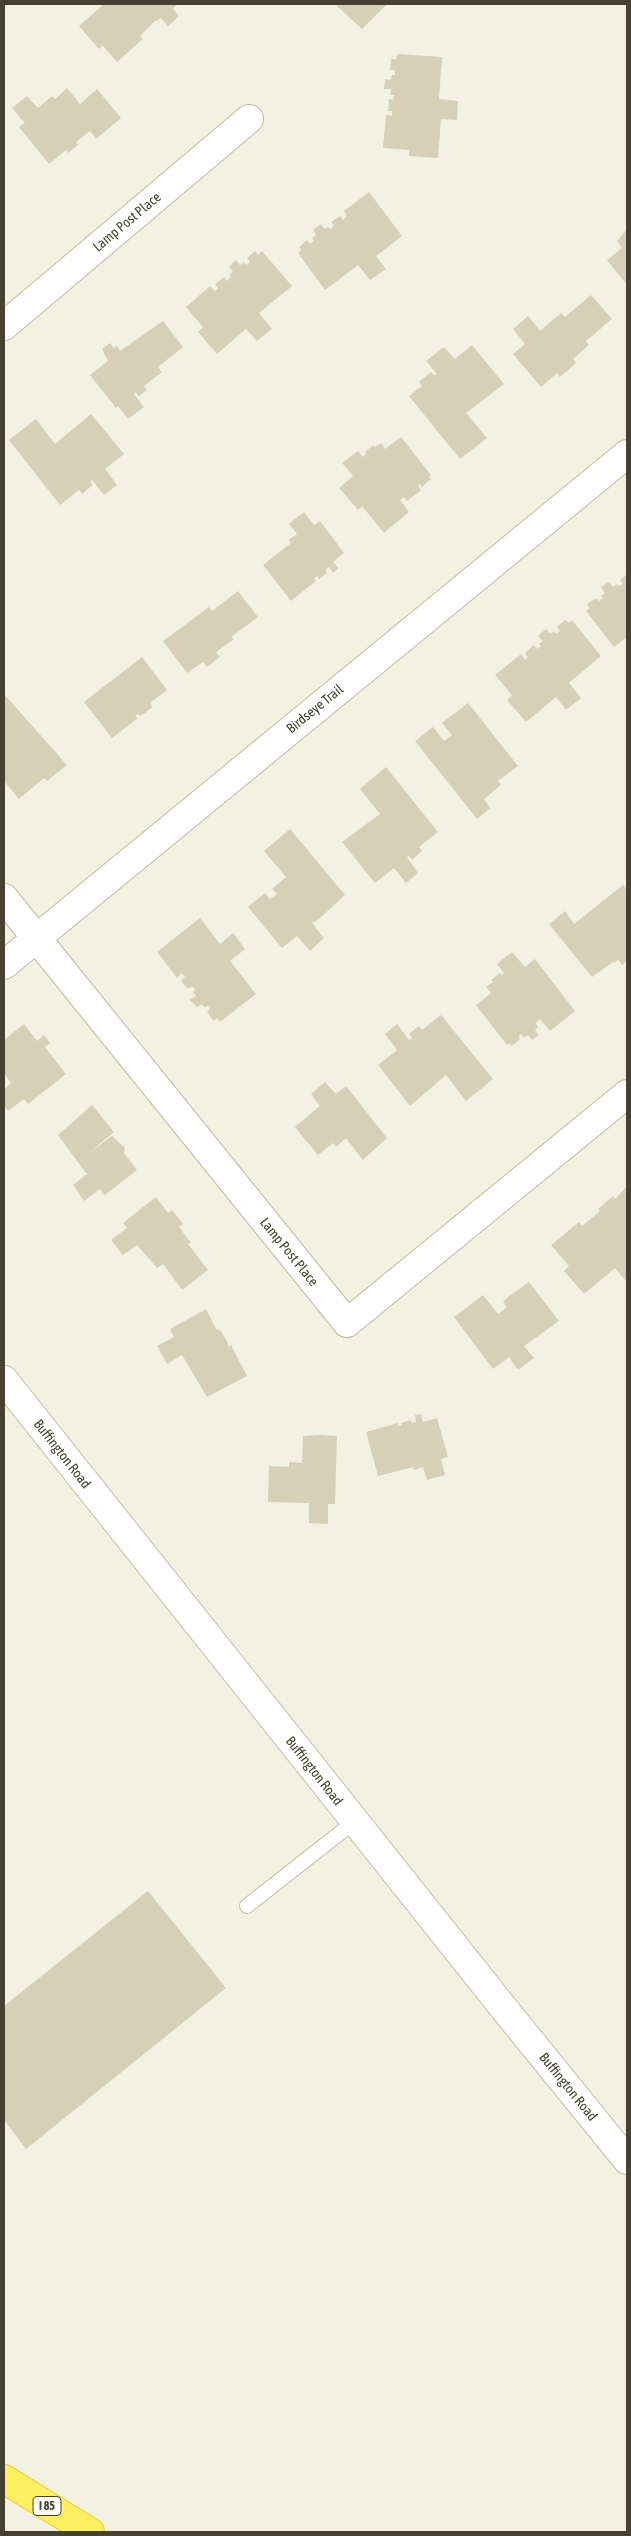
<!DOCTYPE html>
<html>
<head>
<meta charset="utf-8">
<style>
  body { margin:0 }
  #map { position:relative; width:631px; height:2536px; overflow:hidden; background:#f3f2e2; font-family:"Asap Condensed",sans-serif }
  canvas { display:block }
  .frame { position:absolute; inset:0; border:5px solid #454232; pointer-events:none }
</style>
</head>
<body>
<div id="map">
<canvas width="631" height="2536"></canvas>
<div class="frame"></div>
</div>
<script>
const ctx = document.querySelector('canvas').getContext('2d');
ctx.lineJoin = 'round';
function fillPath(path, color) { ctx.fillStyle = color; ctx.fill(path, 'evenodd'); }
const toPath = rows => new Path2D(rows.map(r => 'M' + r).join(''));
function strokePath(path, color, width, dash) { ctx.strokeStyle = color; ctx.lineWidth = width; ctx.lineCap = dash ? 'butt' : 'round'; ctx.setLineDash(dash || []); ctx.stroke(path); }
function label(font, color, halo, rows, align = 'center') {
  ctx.font = font + ' "Asap Condensed",sans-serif'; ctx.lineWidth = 4; ctx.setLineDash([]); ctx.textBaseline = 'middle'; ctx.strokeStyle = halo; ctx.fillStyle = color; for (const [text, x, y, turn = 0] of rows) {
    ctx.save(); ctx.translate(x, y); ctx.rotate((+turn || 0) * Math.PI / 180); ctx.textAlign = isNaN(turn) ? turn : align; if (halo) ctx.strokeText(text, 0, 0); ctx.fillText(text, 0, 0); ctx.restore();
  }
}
fillPath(toPath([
  [104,4,178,4,173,9,179,16,168,26,161,18,154,22,140,36,143,39,117,62,103,46,99,49,79,26],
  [340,4,387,4,362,29,337,6],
  [397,54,442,57,439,99,458,101,457,120,441,119,438,158,409,156,409,150,383,148,386,115,392,116,392,111,388,111,389,99,393,100,394,95,390,95,391,89,384,89,385,79,391,80,392,75,395,75,395,70,390,70,391,59,396,59],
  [67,88,80,104,97,89,121,118,96,139,90,131,76,142,78,145,68,153,66,150,49,164,19,127,25,123,12,108,27,96,38,108,52,96,55,99],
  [369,192,402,236,376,256,386,269,370,280,358,265,325,290,298,253,301,250,299,247,307,240,310,244,314,241,312,238,316,235,313,230,321,224,324,229,328,227,330,229,334,226,331,222,340,216,343,220,347,216,344,211],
  [627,229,627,285,607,260,622,248,617,241],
  [255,251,258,255,262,251,292,286,259,313,272,329,257,341,246,329,217,354,198,332,203,327,186,307,210,286,215,291,218,288,215,284,224,277,227,281,231,277,229,275,233,272,229,267,236,260,240,265,244,262,246,265,250,262,247,258],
  [591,295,612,319,586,341,589,345,573,359,576,363,560,377,557,373,541,387,513,354,525,344,513,329,528,316,540,331,561,313,565,317],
  [163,321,183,347,158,367,162,372,144,386,147,390,139,396,136,392,134,394,144,407,128,419,118,406,116,408,90,375,108,361,102,349,110,343,114,348,117,345,120,351],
  [472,345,504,384,466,413,487,438,460,459,409,396,422,386,419,382,431,372,434,375,437,374,426,361,444,347,455,359],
  [91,414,124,454,105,469,117,485,104,495,92,480,90,482,93,485,82,494,79,490,60,505,9,440,36,419,55,444],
  [401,437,431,475,429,477,431,479,422,487,420,484,418,486,421,490,407,501,404,497,400,500,409,512,384,533,362,506,358,510,339,488,353,476,342,463,358,451,363,457,366,454,365,452,373,445,375,447,381,443,385,449],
  [304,512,314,525,320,521,344,553,333,562,338,568,333,573,329,567,325,570,327,573,319,579,317,576,314,578,316,581,291,601,263,565,291,543,289,540,297,534,289,524],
  [627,574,627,637,614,647,586,611,590,608,587,604,596,598,599,601,603,598,601,596,605,593,601,587,609,582,613,587,617,584,619,586,623,584,620,580],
  [238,591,258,617,231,637,234,639,216,652,220,657,207,667,203,662,187,673,163,641,209,607,212,611],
  [565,620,569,623,572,620,601,656,569,683,581,698,566,710,556,697,526,722,507,700,512,695,495,675,521,654,525,660,528,657,525,653,534,645,537,649,541,646,539,644,543,641,538,636,546,629,550,634,554,631,556,634,560,631,557,627],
  [142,657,167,690,151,702,152,708,140,716,138,714,135,716,138,718,112,738,84,702],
  [4,694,67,765,47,781,44,778,19,799,4,781],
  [468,703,518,766,498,781,501,785,484,799,490,808,477,819,415,741,433,727,444,741,452,735,442,723],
  [386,767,438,832,419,847,422,851,412,860,409,856,407,857,418,873,406,883,394,868,375,883,342,842,380,814,360,789],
  [290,829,345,895,319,919,312,923,324,938,310,951,297,936,282,948,248,907,265,893,270,899,277,894,272,889,286,877,264,851],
  [623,885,627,890,627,961,622,965,618,960,614,963,613,962,592,977,549,924,565,911,574,924],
  [200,918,220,944,233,933,245,949,230,961,256,994,220,1022,217,1018,214,1021,207,1012,210,1009,208,1006,204,1007,202,1004,197,1007,190,1000,196,996,193,992,195,990,192,986,188,989,181,981,185,977,182,973,177,978,157,952],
  [512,952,525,967,535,959,575,1011,550,1031,540,1019,536,1023,538,1027,535,1030,539,1035,532,1040,528,1035,524,1038,521,1034,519,1036,520,1039,512,1046,509,1043,507,1045,476,1005,491,993,486,987,493,982,491,980,500,973,502,975,504,973,497,964],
  [441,1015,493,1079,466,1101,446,1075,410,1106,378,1065,397,1050,385,1034,397,1024,409,1040,412,1038,409,1034,419,1026,422,1030],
  [24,1024,37,1041,44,1035,50,1043,45,1047,66,1074,28,1104,24,1099,8,1111,4,1105,4,1089,11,1083,4,1073,4,1040],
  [325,1082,336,1094,346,1086,387,1138,363,1160,346,1138,336,1147,333,1143,318,1155,295,1127,320,1106,311,1094],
  [92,1105,114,1132,89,1153,112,1136,125,1148,124,1153,137,1170,105,1195,100,1189,84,1201,73,1185,88,1173,86,1173,58,1135],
  [627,1186,627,1279,626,1281,615,1268,584,1294,564,1271,569,1266,551,1245,579,1222,582,1226,600,1211,598,1209,613,1196,615,1199,617,1197],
  [156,1197,168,1213,172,1210,183,1224,179,1227,191,1243,188,1244,208,1270,182,1290,163,1264,157,1268,137,1245,123,1255,111,1240,127,1228,123,1223],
  [529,1282,559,1321,524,1346,534,1358,518,1370,509,1357,493,1369,454,1317,483,1295,498,1314,507,1307,503,1302,508,1297],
  [206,1309,216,1329,221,1331,228,1343,228,1347,231,1345,247,1376,207,1397,182,1355,167,1364,157,1346,174,1337,170,1329],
  [421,1414,423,1422,437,1418,448,1457,441,1459,445,1475,427,1480,423,1467,414,1470,413,1467,378,1476,366,1432,398,1423,399,1426,402,1425,401,1423,411,1420,412,1423,416,1422,415,1415],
  [319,1435,337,1436,335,1504,328,1504,328,1524,309,1523,309,1503,268,1502,269,1466,289,1467,289,1462,302,1463,303,1436],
  [148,1891,226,1988,26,2149,4,2120,4,2006]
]), '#d5d0b7');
const service = toPath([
  [247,1906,354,1822]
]);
const minor = toPath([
  [4,326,249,119],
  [4,898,347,1323,627,1094],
  [4,965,627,454]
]);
const tertiary = toPath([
  [4,1380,506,2011,627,2160]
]);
const motorway = toPath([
  [4,2479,90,2532]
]);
strokePath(service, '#bfbca4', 16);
strokePath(minor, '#bfbca4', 30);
strokePath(tertiary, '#bfbca4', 30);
strokePath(motorway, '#e9ce26', 30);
strokePath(service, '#fff', 14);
strokePath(minor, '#fff', 28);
strokePath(tertiary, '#fff', 28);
strokePath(motorway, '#ffef61', 28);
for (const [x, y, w] of [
  [47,2506,28]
]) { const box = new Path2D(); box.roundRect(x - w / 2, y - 9.5, w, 19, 4); ctx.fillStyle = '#fff'; ctx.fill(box); strokePath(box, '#454232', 1); }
label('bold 12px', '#454232', null, [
  ["I 85",47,2506]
]);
label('14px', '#454232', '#fff', [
  ["Lamp Post Place",127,222,-40],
  ["Birdseye Trail",315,709,-39],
  ["Lamp Post Place",289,1252,51],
  ["Buffington Road",62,1454,52],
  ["Buffington Road",314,1771,52],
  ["Buffington Road",568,2087,51]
]);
</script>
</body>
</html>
